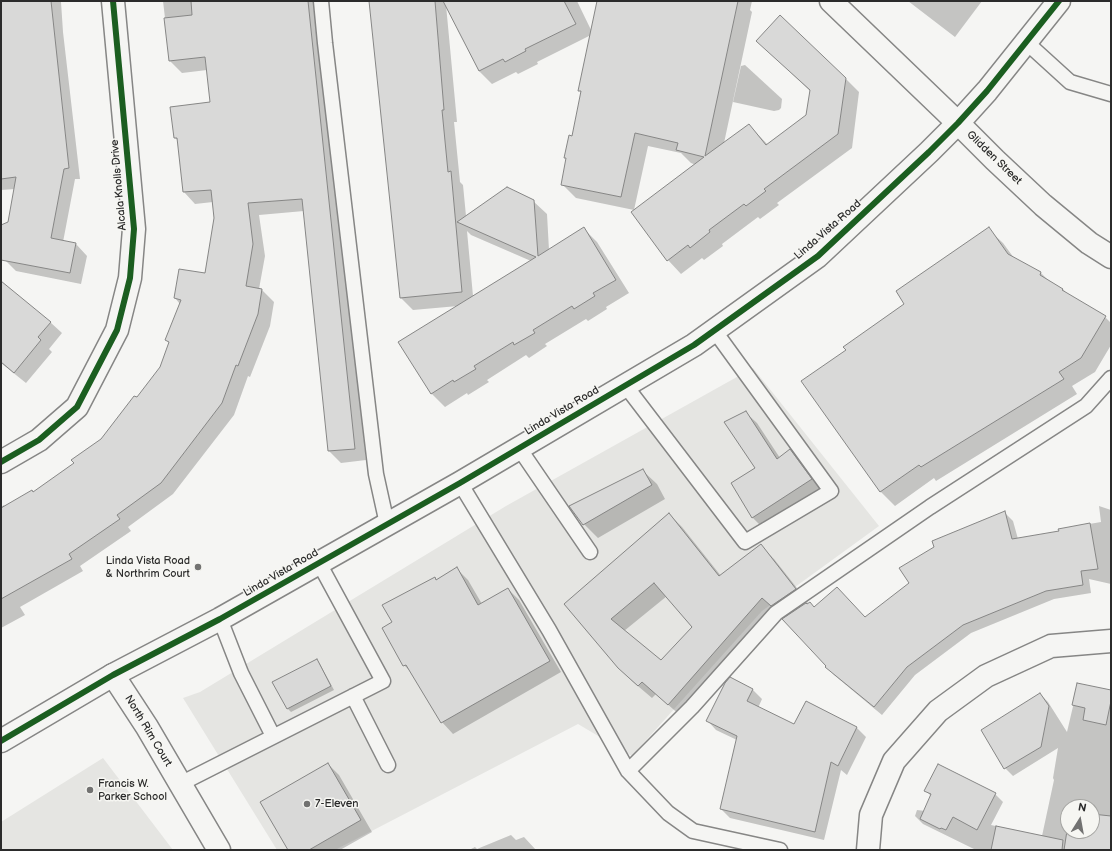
<!DOCTYPE html>
<html>
<head>
<meta charset="utf-8">
<style>
  body { margin:0 }
  #map { position:relative; width:1112px; height:851px; overflow:hidden; background:#f5f5f3; font-family:"Balsamiq Sans",sans-serif }
  canvas { display:block }
  .frame { position:absolute; inset:0; border:2px solid #2b2b2b; pointer-events:none }
  .north { position:absolute; left:1060px; top:799px; width:40px; height:40px; box-sizing:border-box; background:#f6f6f2; border:1px solid #a5a5a2; border-radius:50%; rotate:11deg; font-size:11px; font-weight:700; line-height:16px; text-align:center; color:#2b2b2b }
  .north::after { content:''; display:block; margin:auto; width:14px; height:18px; background:#727271; clip-path:polygon(50% 0,100% 100%,50% 72%,0 100%) }
</style>
</head>
<body>
<div id="map">
<canvas width="1112" height="851"></canvas>
<div class="frame"></div>
<div class="north">N</div>
</div>
<script>
const ctx = document.querySelector('canvas').getContext('2d');
ctx.lineJoin = 'round';
function fillPath(path, color) { ctx.fillStyle = color; ctx.fill(path, 'evenodd'); }
const toPath = rows => new Path2D(rows.map(r => 'M' + r).join(''));
function strokePath(path, color, width, dash) { ctx.strokeStyle = color; ctx.lineWidth = width; ctx.lineCap = dash ? 'butt' : 'round'; ctx.setLineDash(dash || []); ctx.stroke(path); }
function label(font, color, halo, rows, align = 'center') {
  ctx.font = font + ' "Balsamiq Sans",sans-serif'; ctx.lineWidth = 3; ctx.setLineDash([]); ctx.textBaseline = 'middle'; ctx.strokeStyle = halo; ctx.fillStyle = color; for (const [text, x, y, turn = 0] of rows) {
    ctx.save(); ctx.translate(x, y); ctx.rotate((+turn || 0) * Math.PI / 180); ctx.textAlign = isNaN(turn) ? turn : align; if (halo) ctx.strokeText(text, 0, 0); ctx.fillText(text, 0, 0); ctx.restore();
  }
}
fillPath(toPath([
  [753,368,879,526,762,611,632,756,578,724,335,850,277,850,183,698,200,692,506,506],
  [103,758,173,850,1,850,1,822]
]), '#e5e5e2');
fillPath(toPath([
  [745,65,782,99,781,108,779,110,774,111,733,102,741,66]
]), '#c3c3c1');
fillPath(toPath([
  [1,1,60,1,61,2,63,32,80,179,75,179,63,242,76,244,87,256,81,284,16,271,5,260,15,189,1,190],
  [163,1,318,1,366,460,341,463,329,451,304,211,259,215,265,256,259,289,262,290,274,302,270,326,250,377,248,376,234,415,173,494,128,527,131,531,80,566,83,571,20,607,25,615,1,628,1,507,4,505,5,507,33,493,75,463,102,439,137,398,161,367,170,343,166,340,180,304,175,298,205,274,215,218,213,202,195,204,184,192,179,141,175,138,211,103,207,70,182,73,170,61],
  [370,1,577,1,592,32,598,1,752,1,750,10,752,12,724,143,749,125,768,145,807,115,810,91,771,54,845,78,859,92,852,148,777,203,779,205,760,219,758,217,722,244,723,246,704,260,702,258,681,274,668,260,696,165,691,163,681,153,648,146,634,210,576,198,562,184,567,159,565,157,572,137,582,93,579,90,591,35,537,62,538,64,518,74,516,72,492,84,479,71,446,5,457,122,454,122,460,182,463,185,466,216,533,201,547,214,549,250,584,229,597,242,629,293,606,307,607,309,588,321,586,319,545,344,547,346,529,358,526,355,487,380,489,382,468,395,467,393,445,407,431,393,458,306,413,310,401,298],
  [467,231,471,235,531,261,473,296],
  [908,1,982,1,955,37],
  [988,229,1003,243,1014,258,1041,273,1050,282,1063,289,1068,295,1105,317,1111,323,1111,345,1095,372,1072,386,1077,394,936,481,934,478,895,506,880,491,848,350,906,304],
  [1,282,50,322,62,333,49,349,52,352,26,383,1,363],
  [745,412,757,423,780,458,790,450,801,461,822,491,764,529,753,518,732,483,756,468],
  [643,471,657,484,665,499,598,538,584,524],
  [1099,506,1111,510,1111,584,1089,579,1091,593,1054,599,971,633,915,675,882,715,834,675,785,619,775,610,682,717,656,694,652,698,632,681,618,667,565,604,669,514,682,527,721,576,761,546,774,559,808,602,806,604,814,608,865,618,1005,513,1013,521,1018,539,1060,532,1060,529,1101,522],
  [667,596,693,627,661,661,624,631],
  [457,569,468,580,482,604,508,589,519,600,561,672,453,734,442,722,413,674,404,665,393,622,436,580],
  [317,660,320,664,334,690,291,712,287,708],
  [730,679,753,690,762,699,758,708,795,725,806,702,857,728,866,737,847,775,841,770,824,840,730,818,721,809,737,740,716,730,707,720],
  [1078,685,1111,691,1111,850,976,850,923,824,915,816,917,810,925,811,931,796,926,791,995,794,1003,802,991,825,1042,836,1054,780,1053,778,1058,748,1013,776,1005,768,1040,694,1048,702,1067,732],
  [1068,807,1092,807,1092,831,1068,831],
  [328,764,339,775,372,832,340,850,289,850],
  [511,835,516,840,524,837,536,850,469,850,475,847,477,849]
]), '#0003');
const building = toPath([
  [1,1,51,1,69,168,64,169,51,238,76,243,70,273,1,260,1,225,8,222,16,177,1,179,1,1],
  [191,1,308,1,355,449,328,451,302,199,248,203,253,244,246,286,262,289,258,314,238,366,236,365,222,403,161,483,117,515,120,519,69,554,72,559,1,599,1,508,32,490,33,492,74,463,71,460,101,439,134,396,137,397,160,367,169,342,165,340,181,300,174,298,179,269,205,273,214,218,211,190,183,192,177,138,174,138,170,107,210,102,205,57,169,61,164,18,192,15,191,1],
  [369,1,435,1,444,110,442,110,448,172,451,171,462,292,400,298,369,1],
  [443,1,564,1,576,24,525,49,526,51,505,62,503,59,479,71,443,1],
  [597,1,738,1,705,156,749,124,766,145,806,115,810,90,756,41,780,15,846,78,838,134,764,189,766,191,746,206,744,204,709,230,710,232,690,248,688,245,667,261,631,212,704,157,676,150,678,143,635,133,621,197,561,185,566,158,564,158,569,135,572,136,581,91,578,91,597,1],
  [507,187,534,200,538,256,584,227,616,280,593,293,595,296,574,309,572,306,533,330,535,333,514,345,513,342,474,366,476,369,454,382,453,380,431,394,398,342,536,257,457,222,507,187],
  [989,227,1008,254,1041,272,1040,275,1063,289,1062,290,1106,316,1081,358,1059,372,1064,379,921,467,919,465,880,492,801,381,846,350,843,347,904,304,896,291,989,227],
  [1,281,51,322,38,337,41,340,14,373,1,362,1,281],
  [746,411,777,459,790,449,812,479,752,518,731,483,755,468,724,422,746,411],
  [643,469,652,485,583,525,569,506,643,469],
  [1005,511,1012,539,1059,531,1058,529,1090,523,1098,569,1081,571,1083,585,1046,591,963,625,907,667,874,707,825,667,826,666,782,619,806,603,807,604,810,602,814,607,837,587,865,617,909,583,899,568,934,547,932,541,1005,511],
  [669,513,719,576,761,544,796,589,771,606,762,598,668,705,642,682,638,686,618,668,564,604,669,513],
  [654,583,692,627,661,660,611,619,654,583],
  [457,567,478,605,508,588,550,661,441,723,406,665,403,666,382,628,392,622,382,605,435,577,436,580,457,567],
  [317,659,331,686,287,709,272,682,317,659],
  [730,677,753,689,747,701,794,724,806,701,857,727,838,766,831,762,815,832,720,809,737,736,706,721,725,683,730,677],
  [1077,683,1111,690,1111,701,1106,725,1083,720,1085,708,1072,705,1077,683],
  [1040,693,1049,706,1041,747,1004,769,981,730,1040,693],
  [328,763,361,820,309,850,288,850,260,802,328,763],
  [938,764,996,793,977,830,953,817,946,830,941,828,940,829,920,819,931,794,924,791,938,764],
  [1092,814,1111,816,1111,850,1064,850,1068,824,1068,831,1092,831,1092,814],
  [996,826,1063,840,1062,850,991,850,996,826]
]);
fillPath(building, '#d9d9d8');
strokePath(building, '#868685', 1);
const service = toPath([
  [321,1,325,43,376,474,387,524],
  [1026,42,1070,82,1111,94],
  [625,385,745,542,831,491,714,330],
  [519,448,590,552],
  [460,483,549,630,628,771,668,813,693,831,780,850],
  [220,619,241,673,273,736],
  [353,696,388,765],
  [628,771,692,707,776,613,930,507,1086,406,1111,378],
  [180,784,383,681,319,563]
]);
const minor = toPath([
  [831,1,958,123],
  [1,462,39,440,77,407,117,330,130,278,134,229,113,1],
  [113,675,147,727,219,850],
  [868,850,871,815,894,761,938,711,986,676,1051,646,1111,641]
]);
const tertiary = toPath([
  [958,123,995,160,1043,205,1089,243,1111,257]
]);
const primary = toPath([
  [1,741,113,675,220,619,460,483,694,345,818,256,929,152,958,123,987,91,1059,1]
]);
strokePath(service, '#868685', 17);
strokePath(minor, '#868685', 25);
strokePath(tertiary, '#868685', 25);
strokePath(primary, '#868685', 25);
strokePath(service, '#f5f5f3', 14);
strokePath(minor, '#f5f5f3', 22);
strokePath(tertiary, '#f5f5f3', 22);
strokePath(primary, '#f5f5f3', 22);
strokePath(toPath([
  [1,462,39,440,77,407,117,330,130,278,134,229,113,1],
  [1,741,113,675,220,619,460,483,694,345,818,256,929,152,958,123,987,91,1059,1]
]), '#1b5e20', 6);
for (const [x, y, r, color] of [
  [198,567,4,"#727271"],
  [90,790,4,"#727271"],
  [307,804,4,"#727271"]
]) { const dot = new Path2D(); dot.arc(x, y, r, 0, 2 * Math.PI); ctx.fillStyle = color; ctx.fill(dot); strokePath(dot, '#f6f6f2', 1.5); }
label('11px', '#2b2b2b', '#f6f6f2', [
  ["Glidden Street",994,158,44],
  ["Alcala Knolls Drive",119,185,-95],
  ["Linda Vista Road",828,230,-41],
  ["Linda Vista Road",562,411,-31],
  ["Linda Vista Road",281,573,-30],
  ["North Rim Court",148,731,59]
]);
label('11px', '#2b2b2b', '#f6f6f2', [
  ["Linda Vista Road",190,561,"right"],
  ["& Northrim Court",190,574,"right"],
  ["Francis W.",98,784],
  ["Parker School",98,797],
  ["7-Eleven",315,804]
], 'left');
</script>
</body>
</html>
